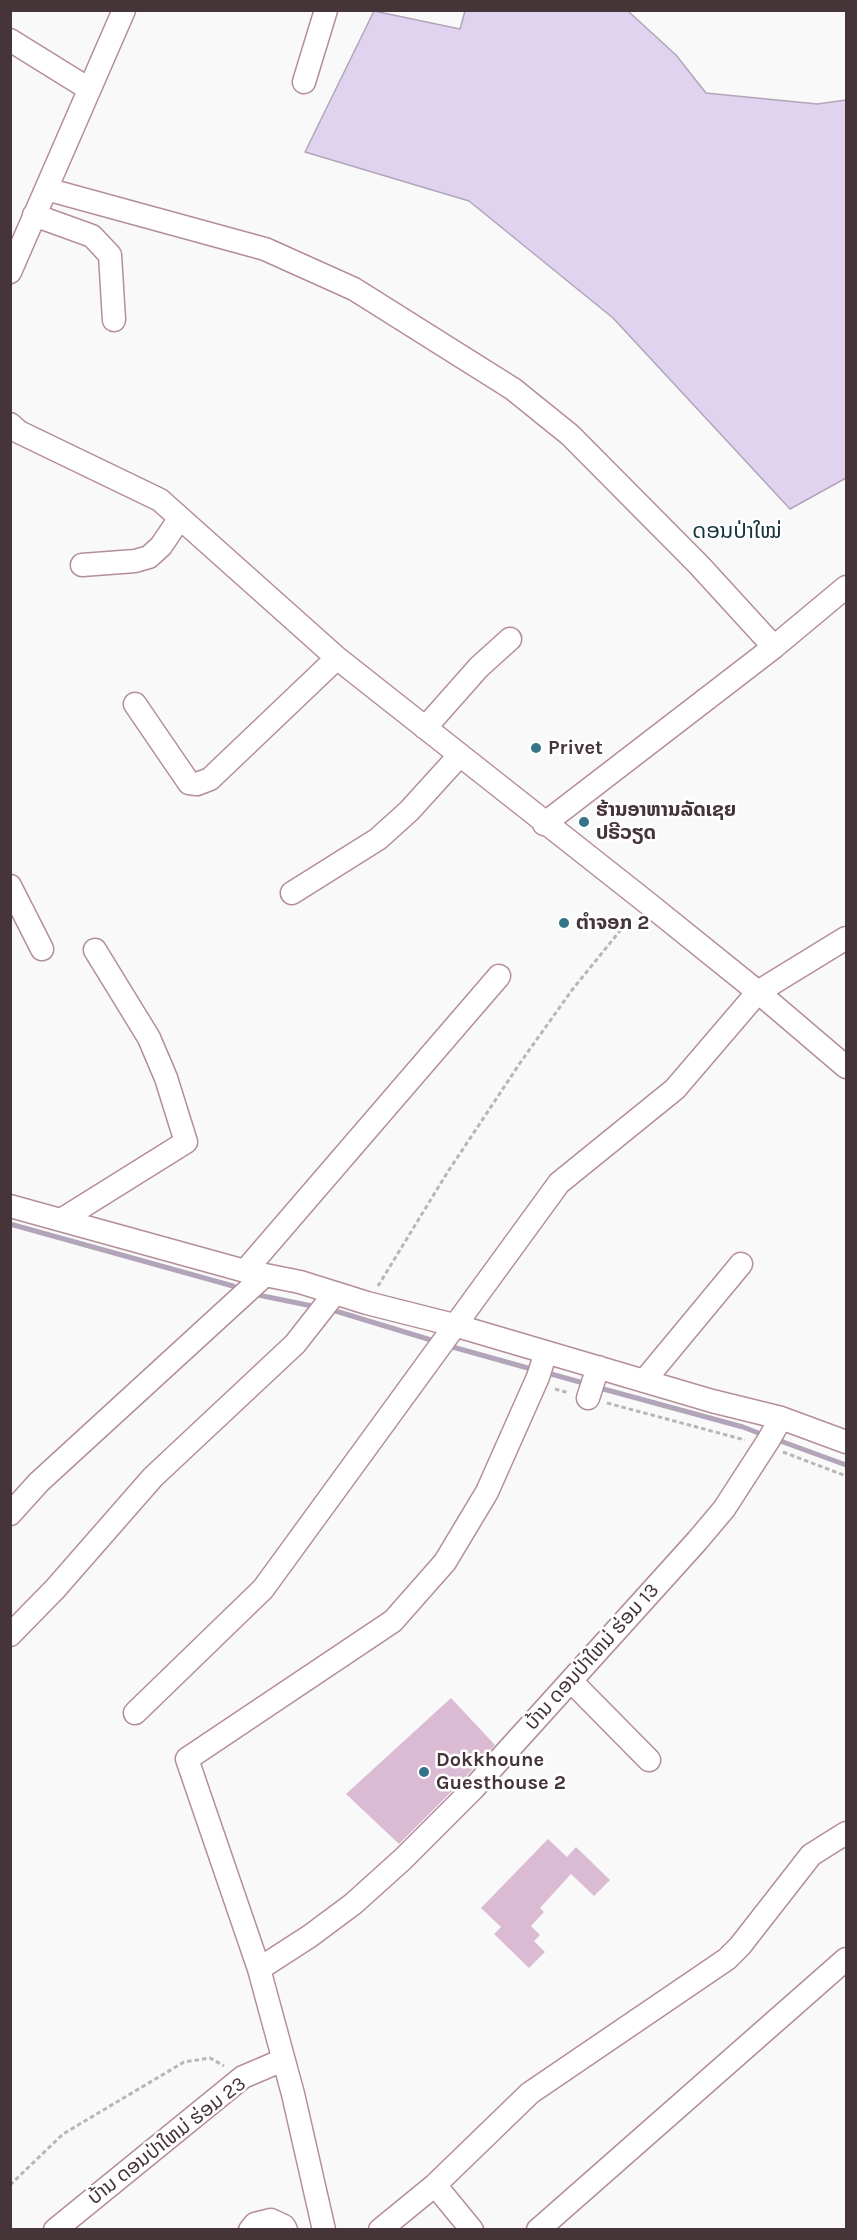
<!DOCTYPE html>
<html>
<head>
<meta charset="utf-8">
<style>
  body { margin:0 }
  #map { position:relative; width:857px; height:2240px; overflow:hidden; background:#f9f9f9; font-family:Karla,sans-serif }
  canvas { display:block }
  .frame { position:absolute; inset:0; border:12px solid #453539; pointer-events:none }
</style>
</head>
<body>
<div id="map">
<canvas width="857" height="2240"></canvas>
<div class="frame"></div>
</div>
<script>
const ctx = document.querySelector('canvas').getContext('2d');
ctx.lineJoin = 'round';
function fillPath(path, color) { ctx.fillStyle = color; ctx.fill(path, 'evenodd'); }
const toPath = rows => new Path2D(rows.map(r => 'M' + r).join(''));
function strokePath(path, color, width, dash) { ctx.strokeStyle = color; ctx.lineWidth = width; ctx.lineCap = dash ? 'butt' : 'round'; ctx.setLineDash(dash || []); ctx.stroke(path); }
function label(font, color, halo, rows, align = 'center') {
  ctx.font = font + ' Karla,"Noto Sans Lao",sans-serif'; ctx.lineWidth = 5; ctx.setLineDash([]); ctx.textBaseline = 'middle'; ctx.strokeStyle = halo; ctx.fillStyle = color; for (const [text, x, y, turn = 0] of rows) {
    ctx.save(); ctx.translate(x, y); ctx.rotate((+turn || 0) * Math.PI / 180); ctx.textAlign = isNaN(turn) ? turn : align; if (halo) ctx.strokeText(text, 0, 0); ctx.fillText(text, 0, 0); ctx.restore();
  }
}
const water = toPath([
  [374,11,460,29,465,11,628,11,676,55,706,93,817,104,846,100,846,478,790,509,613,318,469,201,305,152,374,11]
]);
fillPath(water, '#e0d3f0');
strokePath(water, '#b2a4b9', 1.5);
strokePath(toPath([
  [10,1224,233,1286],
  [258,1295,317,1307],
  [329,1309,431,1340],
  [449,1346,535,1370],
  [544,1372,587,1384],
  [596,1387,743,1427,766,1436],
  [775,1439,846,1465]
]), '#b2a4b9', 5);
fillPath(toPath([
  [451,1698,495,1745,463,1780,399,1844,346,1794],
  [548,1839,567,1857,576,1847,610,1880,594,1896,571,1874,540,1908,544,1912,531,1926,540,1935,534,1941,545,1952,529,1968,494,1934,501,1927,481,1908]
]), '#dabbd3');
const minor = toPath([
  [10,40,89,89],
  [304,82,326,10],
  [46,189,265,249,354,289,513,389,570,435,699,565,774,647],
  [34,215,92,236,110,255,114,320],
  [10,272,124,10],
  [10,424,19,432,160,500,337,658,645,901,758,992,846,1067],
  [82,565,135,561,149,557,161,546,180,518],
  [135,704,189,783,197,784,210,779,337,658],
  [425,728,479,667,510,639],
  [544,824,774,647,846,587],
  [10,886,42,949],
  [292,893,378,839,409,811,459,756],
  [10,1206,245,1271,300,1282,367,1303,454,1325,712,1401,781,1418,846,1442],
  [61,1220,186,1142,166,1078,149,1038,95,950],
  [245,1271,499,976],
  [644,1381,741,1264],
  [588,1398,598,1367],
  [10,1514,39,1482,265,1275],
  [10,1635,55,1589,153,1477,295,1344,335,1293],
  [571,1681,649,1760],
  [135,1713,263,1589,559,1183,675,1089,758,992,846,938],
  [259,1969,310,1936,353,1904,403,1859,473,1789,697,1541,724,1509,768,1441,781,1418],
  [435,2185,472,2230],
  [55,2230,243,2077,283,2060],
  [250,2230,255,2224,271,2220,284,2226,286,2230],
  [324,2230,293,2094,259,1969,187,1759,393,1621,445,1562,487,1492,538,1377,546,1352],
  [380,2230,435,2185,530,2093,727,1959,740,1946,811,1855,846,1833],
  [538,2230,846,1959]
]);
strokePath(minor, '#b48e98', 25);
strokePath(toPath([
  [378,1286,447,1173,520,1063,572,990,632,916],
  [555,1389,569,1393],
  [607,1403,745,1440],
  [783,1452,846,1476],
  [10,2185,63,2134,184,2062,210,2058,224,2066]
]), '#bbb5b7', 3, [4.5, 3]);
strokePath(minor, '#fff', 22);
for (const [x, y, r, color] of [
  [536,748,6,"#347388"],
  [584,822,6,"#347388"],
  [564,923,6,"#347388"],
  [424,1772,6,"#347388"]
]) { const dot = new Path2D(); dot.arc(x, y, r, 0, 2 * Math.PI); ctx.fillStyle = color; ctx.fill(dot); strokePath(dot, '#fff', 2); }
label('bold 20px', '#453539', '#fff', [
  ["Privet",548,748],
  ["ຮ້ານອາຫານລັດເຊຍ",596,810],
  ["ປຣີວຽດ",596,833],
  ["ຕຳຈອກ 2",576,923],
  ["Dokkhoune",436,1760],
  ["Guesthouse 2",436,1783]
], 'left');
label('20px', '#453539', '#fff', [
  ["ບ້ານ ດອນປ່າໃຫມ່ ຮ່ອມ 13",592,1657,-48],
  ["ບ້ານ ດອນປ່າໃຫມ່ ຮ່ອມ 23",167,2141,-38]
]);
label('22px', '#15333e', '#fff', [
  ["ດອນປ່າໃໝ່",737,532]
]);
</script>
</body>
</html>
